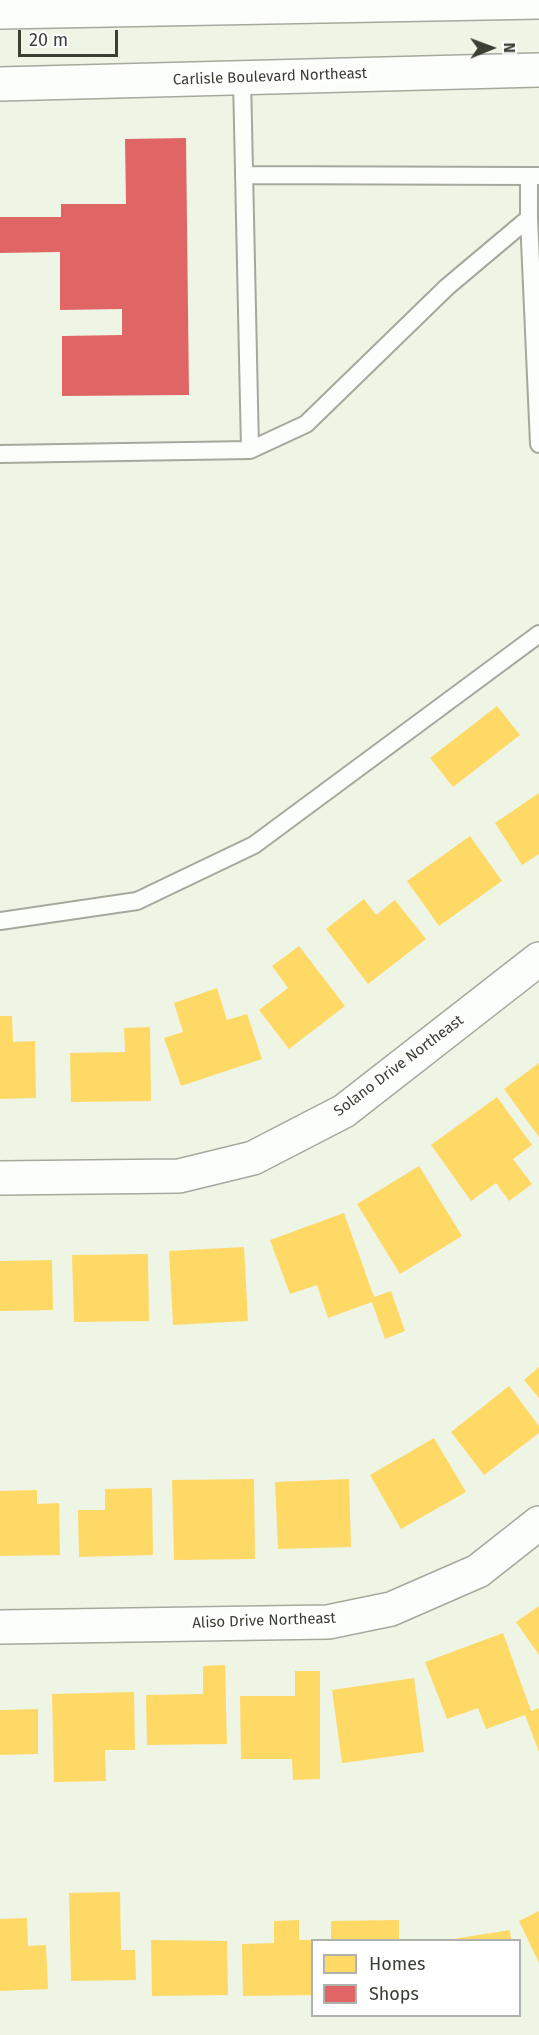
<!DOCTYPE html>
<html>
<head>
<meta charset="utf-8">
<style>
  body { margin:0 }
  #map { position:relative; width:539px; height:2035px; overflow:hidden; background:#eef5e5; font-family:"Fira Sans",sans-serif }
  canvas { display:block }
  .legend { position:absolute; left:311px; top:1939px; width:210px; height:78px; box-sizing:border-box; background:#fff; border:2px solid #b0b2ad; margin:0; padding:8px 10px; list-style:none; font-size:18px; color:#3a3f33 }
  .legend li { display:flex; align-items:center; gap:12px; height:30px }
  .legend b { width:30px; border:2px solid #b0b2ad }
  .north { position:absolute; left:461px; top:18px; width:60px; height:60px; -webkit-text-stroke:4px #fff; paint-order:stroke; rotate:89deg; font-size:16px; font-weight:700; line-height:24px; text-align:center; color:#3a3f33 }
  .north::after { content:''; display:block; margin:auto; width:21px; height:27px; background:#3a3f33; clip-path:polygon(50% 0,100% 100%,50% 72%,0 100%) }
  .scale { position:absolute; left:18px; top:30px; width:100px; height:27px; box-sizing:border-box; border:3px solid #3a3f33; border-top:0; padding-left:8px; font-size:18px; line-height:21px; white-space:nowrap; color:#3a3f33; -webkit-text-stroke:4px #fff; paint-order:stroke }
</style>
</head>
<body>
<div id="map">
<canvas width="539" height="2035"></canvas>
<ul class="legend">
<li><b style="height:16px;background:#ffd966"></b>Homes</li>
<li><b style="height:16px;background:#e06666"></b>Shops</li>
</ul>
<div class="north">N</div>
<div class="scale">20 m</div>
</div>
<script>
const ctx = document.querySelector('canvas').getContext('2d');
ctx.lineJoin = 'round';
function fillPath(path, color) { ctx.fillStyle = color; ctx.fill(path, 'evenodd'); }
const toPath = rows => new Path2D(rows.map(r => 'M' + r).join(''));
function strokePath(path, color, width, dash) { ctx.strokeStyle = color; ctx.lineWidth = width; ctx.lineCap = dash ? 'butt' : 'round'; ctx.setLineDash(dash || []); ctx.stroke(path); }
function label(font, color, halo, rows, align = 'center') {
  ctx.font = font + ' "Fira Sans",sans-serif'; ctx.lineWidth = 6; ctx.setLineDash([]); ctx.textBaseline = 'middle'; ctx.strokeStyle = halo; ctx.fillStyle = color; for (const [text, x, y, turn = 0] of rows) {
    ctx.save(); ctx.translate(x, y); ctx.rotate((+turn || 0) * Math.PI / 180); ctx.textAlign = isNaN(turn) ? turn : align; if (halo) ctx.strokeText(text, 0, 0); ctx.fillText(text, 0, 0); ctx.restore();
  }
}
fillPath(toPath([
  [497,706,520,735,453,787,430,758],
  [539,793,539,854,522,865,495,823],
  [470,836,502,881,439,926,407,881],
  [364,899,376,915,395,900,426,939,368,984,326,929],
  [299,946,345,1006,289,1049,259,1010,288,988,272,966],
  [217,988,227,1020,247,1014,262,1059,181,1086,164,1038,183,1032,174,1003],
  [0,1016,12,1016,13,1042,35,1041,36,1098,0,1099],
  [150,1027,151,1101,71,1102,70,1053,125,1052,124,1028],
  [539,1063,539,1137,504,1089],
  [497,1097,532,1145,513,1159,532,1184,509,1201,496,1183,471,1201,431,1145],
  [419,1166,462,1236,400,1274,357,1204],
  [344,1213,374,1297,391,1291,405,1331,385,1339,372,1302,328,1318,317,1285,290,1294,270,1240],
  [244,1247,248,1321,173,1325,169,1251],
  [148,1254,149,1321,74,1322,72,1255],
  [52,1260,53,1310,0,1311,0,1261],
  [539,1367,539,1398,524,1380],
  [509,1386,539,1426,539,1433,484,1475,451,1432],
  [434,1438,466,1492,401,1529,370,1475],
  [254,1479,255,1559,174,1560,172,1480],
  [349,1479,351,1547,278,1549,275,1482],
  [152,1488,153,1555,79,1557,78,1510,105,1510,105,1489],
  [37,1490,37,1504,59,1503,60,1555,0,1556,0,1491],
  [539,1606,539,1655,516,1622],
  [503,1633,531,1711,539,1708,539,1752,525,1715,486,1729,478,1708,447,1719,425,1662],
  [225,1665,227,1744,147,1745,146,1695,203,1694,203,1666],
  [295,1671,320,1671,320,1779,293,1780,292,1759,241,1759,240,1696,295,1696],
  [414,1678,424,1752,342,1763,332,1690],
  [134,1692,135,1750,105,1750,106,1781,54,1782,52,1694],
  [38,1709,38,1754,0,1755,0,1710],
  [120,1892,121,1950,135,1950,136,1980,71,1981,69,1893],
  [539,1911,539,1963,519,1921],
  [27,1918,28,1946,46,1945,48,1989,0,1991,0,1919],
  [299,1920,299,1940,312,1940,312,1995,243,1996,242,1944,274,1943,274,1921],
  [399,1920,399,1940,331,1940,331,1921],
  [510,1930,511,1940,454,1940,453,1939],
  [151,1940,227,1941,228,1995,152,1996]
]), '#ffd966');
fillPath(toPath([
  [186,138,189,395,62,396,62,336,122,335,122,309,60,310,60,252,0,253,0,217,61,217,61,204,126,204,125,139]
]), '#e06666');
const lane = toPath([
  [242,78,250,450],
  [244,175,529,176],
  [529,218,539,444],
  [0,454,250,450,306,424,447,287,529,218,529,176,539,176],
  [0,921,137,901,254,845,539,634]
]);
const street = toPath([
  [0,1178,179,1176,253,1158,344,1111,539,959],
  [0,1627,328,1622,391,1609,478,1571,539,1523]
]);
const secondary = toPath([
  [0,12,539,2],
  [0,84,539,70]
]);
strokePath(lane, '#a4a99d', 20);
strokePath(street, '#a4a99d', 36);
strokePath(secondary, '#a4a99d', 36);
strokePath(lane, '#fcfefb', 16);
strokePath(street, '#fcfefb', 33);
strokePath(secondary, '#fcfefb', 33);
label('15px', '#3a3f33', '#fff', [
  ["Carlisle Boulevard Northeast",270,77,-2],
  ["Solano Drive Northeast",399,1066,-37],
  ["Aliso Drive Northeast",264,1621,-2]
]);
</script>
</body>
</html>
